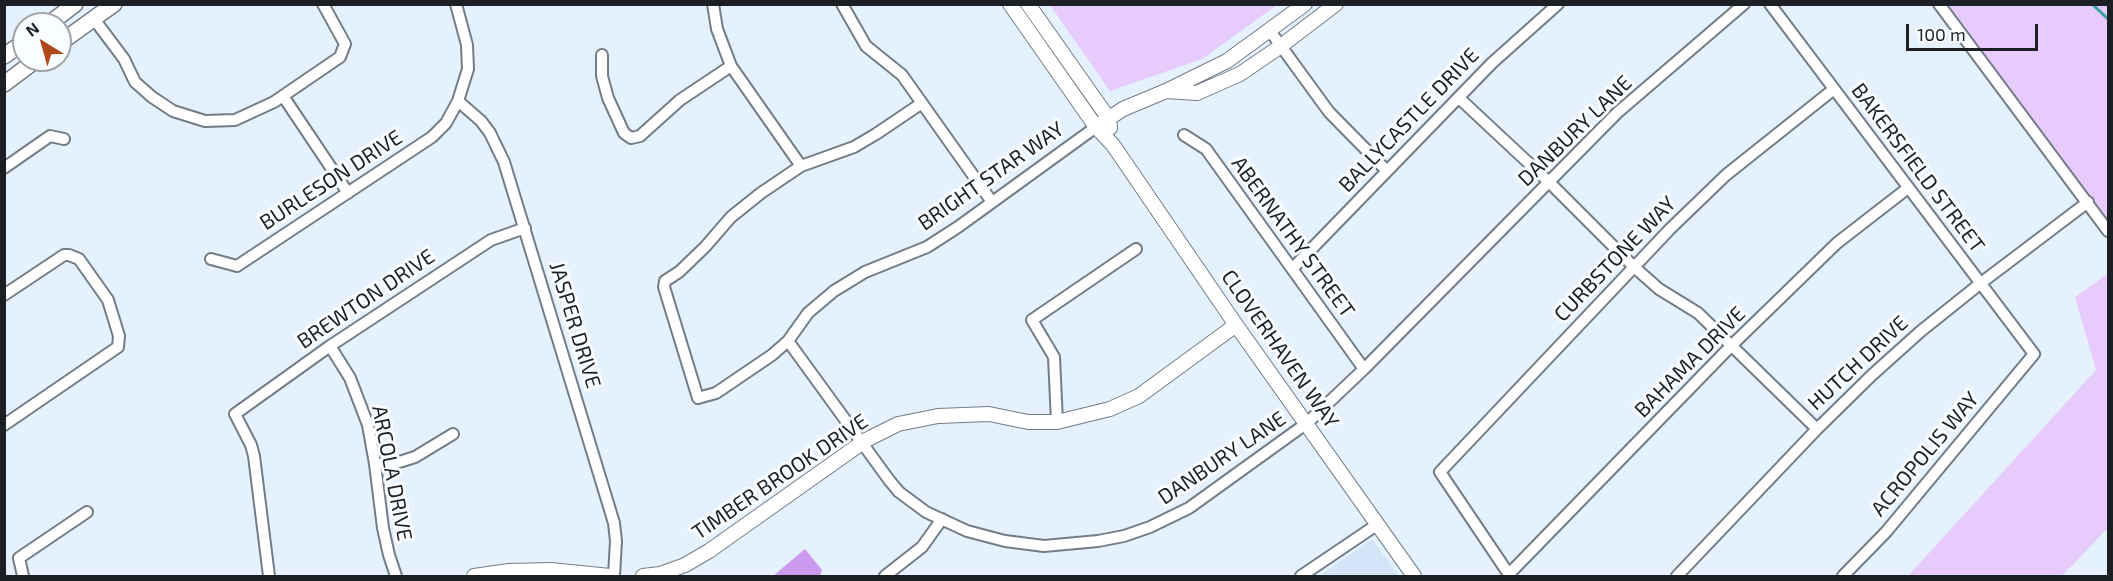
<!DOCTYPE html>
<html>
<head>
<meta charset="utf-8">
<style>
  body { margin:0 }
  #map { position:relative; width:2113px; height:581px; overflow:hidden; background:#e5f1fd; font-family:"Exo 2",sans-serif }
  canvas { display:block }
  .frame { position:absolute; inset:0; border:6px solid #1c2025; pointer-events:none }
  .north { position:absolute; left:12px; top:12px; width:60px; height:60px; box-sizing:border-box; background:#fafdff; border:2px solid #a1a5a8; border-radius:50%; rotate:323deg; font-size:16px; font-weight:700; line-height:24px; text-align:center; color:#1c2025 }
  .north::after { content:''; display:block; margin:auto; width:21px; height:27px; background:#ae491b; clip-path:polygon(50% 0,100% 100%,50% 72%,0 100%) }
  .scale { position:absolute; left:1906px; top:24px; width:132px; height:27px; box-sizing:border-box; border:3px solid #1c2025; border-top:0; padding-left:8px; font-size:18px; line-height:21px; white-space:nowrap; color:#1c2025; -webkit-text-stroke:4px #fafdff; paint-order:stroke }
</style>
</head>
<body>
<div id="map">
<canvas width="2113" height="581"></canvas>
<div class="frame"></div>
<div class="north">N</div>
<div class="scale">100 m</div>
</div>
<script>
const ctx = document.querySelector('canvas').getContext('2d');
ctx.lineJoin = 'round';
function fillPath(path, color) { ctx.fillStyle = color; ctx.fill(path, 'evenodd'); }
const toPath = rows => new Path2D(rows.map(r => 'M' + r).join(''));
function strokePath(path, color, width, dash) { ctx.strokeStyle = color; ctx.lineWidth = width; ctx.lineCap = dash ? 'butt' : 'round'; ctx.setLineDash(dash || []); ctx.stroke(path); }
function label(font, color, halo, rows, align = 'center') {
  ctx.font = font + ' "Exo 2",sans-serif'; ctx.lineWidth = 6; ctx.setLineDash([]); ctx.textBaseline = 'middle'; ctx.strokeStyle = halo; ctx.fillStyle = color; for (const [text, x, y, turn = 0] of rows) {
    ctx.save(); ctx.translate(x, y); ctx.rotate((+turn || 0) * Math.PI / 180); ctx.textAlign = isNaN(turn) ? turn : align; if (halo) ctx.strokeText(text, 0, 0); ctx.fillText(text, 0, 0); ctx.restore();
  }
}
fillPath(toPath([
  [1372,539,1399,576,1319,576]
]), '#d3e5f6');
fillPath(toPath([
  [1050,5,1277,5,1202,59,1110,91],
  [1944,5,2108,5,2108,236],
  [2108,274,2108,528,2062,576,1908,576,2096,370,2075,297]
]), '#e7cbfd');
fillPath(toPath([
  [805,549,822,570,820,576,773,576]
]), '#cc9bf0');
strokePath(toPath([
  [2092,4,2108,19]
]), '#34a59e', 3);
const minor = toPath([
  [713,4,717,29,731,66,801,166],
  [842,4,866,46,902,75,992,202],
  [1770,4,2034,354,1886,532,1843,576],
  [1939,4,2108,231],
  [94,19,124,59,135,82,152,97,173,111,205,121,235,120,274,102,340,57,345,44,323,4],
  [1270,31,1329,112,1386,170],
  [602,55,602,76,608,98,624,133,631,138,640,136,680,100,731,66],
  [283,96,348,193],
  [1459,98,1550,183,1633,266,1659,289,1698,313,1817,429],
  [458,101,481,121,490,133,504,162,614,523,616,541,614,576],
  [922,103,876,134,854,147,801,166,761,193,731,217,705,247,679,272,665,281,664,287,698,398,716,393,772,355,788,341,808,313,834,291,865,272,927,247,958,227,1096,127],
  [1184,135,1206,149,1364,369],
  [4,168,50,136,64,139],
  [211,259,237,266,432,137,446,123,458,101,468,69,467,45,456,4],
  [1292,269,1492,63,1558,4],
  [4,295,64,255,69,255,79,259,108,300,119,336,118,347,4,425],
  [788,341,889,480,899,492,926,512,967,531,1005,541,1044,546,1098,541,1124,536,1150,527,1189,508,1307,423,1364,369,1617,113,1744,4],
  [330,346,350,378,368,425,375,464,383,528,389,555,396,576],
  [1057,422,1054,357,1032,320,1136,249],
  [375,464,396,463,415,457,453,434],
  [1509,574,1731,346,1837,243,1908,188],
  [23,576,19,558,87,512],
  [269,576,254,456,251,445,235,414,330,346,491,240,525,228],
  [885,576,922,547,942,519],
  [1301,576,1378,524],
  [1510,576,1440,472,1670,229,1726,175,1834,89],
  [1677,576,1817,429,1872,375,1921,331,1981,283,2088,202]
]);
const tertiary = toPath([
  [1010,4,1096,127,1113,145,1236,325,1414,576],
  [1028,4,1109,119,1110,128],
  [1166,91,1197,93,1240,74,1281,46,1336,4],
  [1096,127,1123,109,1166,91,1227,61,1305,4],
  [474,576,509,571,551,570,610,576],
  [643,576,660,574,685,565,709,551,866,440,898,424,938,416,989,414,1028,422,1057,422,1110,409,1139,396,1236,325]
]);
const secondary = toPath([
  [49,24,75,4],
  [60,43,114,4],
  [4,56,24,42],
  [4,84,36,60]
]);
strokePath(minor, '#727d87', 14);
strokePath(tertiary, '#727d87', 16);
strokePath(secondary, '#727d87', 18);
strokePath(minor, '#fff', 10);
strokePath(tertiary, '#fff', 14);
strokePath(secondary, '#fff', 15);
label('21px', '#1c2025', '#fafdff', [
  ["BALLYCASTLE DRIVE",1409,120,-46],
  ["DANBURY LANE",1575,131,-44],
  ["BAKERSFIELD STREET",1918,168,53],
  ["BRIGHT STAR WAY",991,176,-35],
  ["BURLESON DRIVE",331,180,-33],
  ["ABERNATHY STREET",1293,237,54],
  ["CURBSTONE WAY",1615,259,-46],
  ["BREWTON DRIVE",366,299,-34],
  ["JASPER DRIVE",575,325,73],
  ["CLOVERHAVEN WAY",1280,349,55],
  ["BAHAMA DRIVE",1690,362,-45],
  ["HUTCH DRIVE",1858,363,-43],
  ["ACROPOLIS WAY",1925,454,-50],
  ["DANBURY LANE",1222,458,-34],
  ["ARCOLA DRIVE",392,473,79],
  ["TIMBER BROOK DRIVE",780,477,-34]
]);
</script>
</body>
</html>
